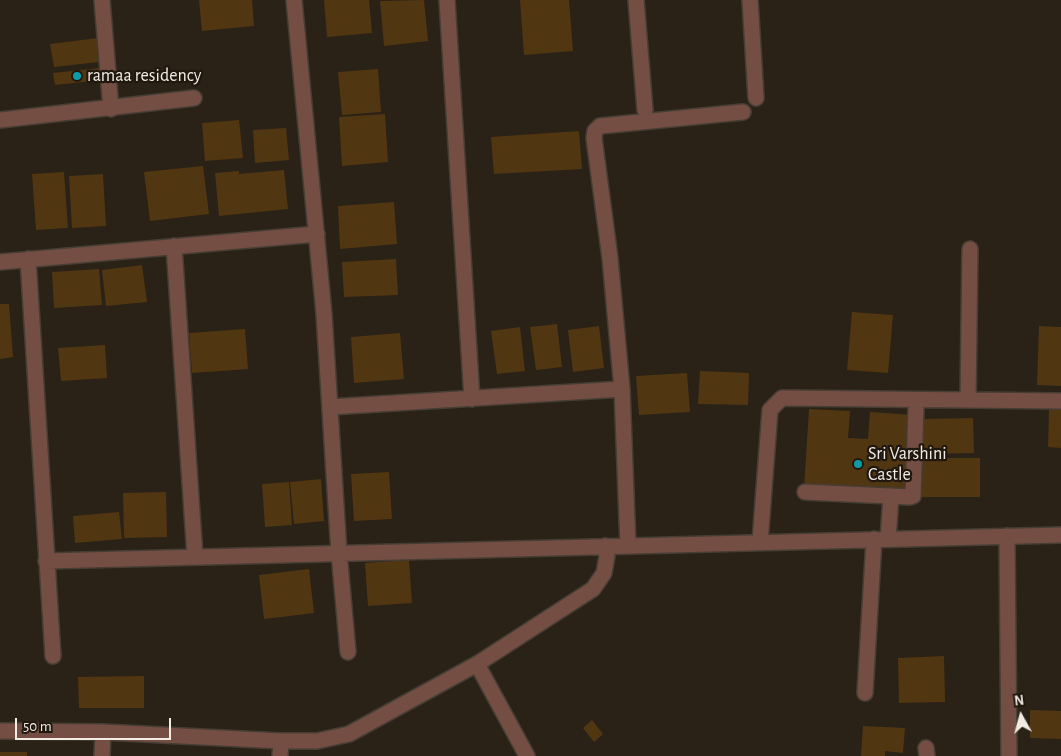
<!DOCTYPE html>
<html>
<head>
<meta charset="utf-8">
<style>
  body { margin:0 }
  #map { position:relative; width:1061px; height:756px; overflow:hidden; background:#2a2117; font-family:"Alegreya Sans",sans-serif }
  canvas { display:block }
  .north { position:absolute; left:996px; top:691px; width:50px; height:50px; -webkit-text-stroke:4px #20180e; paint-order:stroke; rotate:353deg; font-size:14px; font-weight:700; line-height:20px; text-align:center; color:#f2ece5 }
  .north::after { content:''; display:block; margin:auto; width:18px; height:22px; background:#f2ece5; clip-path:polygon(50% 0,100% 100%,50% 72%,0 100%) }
  .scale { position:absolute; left:15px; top:718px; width:156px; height:22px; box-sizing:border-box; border:2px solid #f2ece5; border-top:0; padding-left:6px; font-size:15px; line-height:18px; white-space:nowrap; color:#f2ece5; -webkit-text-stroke:4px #20180e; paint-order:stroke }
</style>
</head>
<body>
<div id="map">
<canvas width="1061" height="756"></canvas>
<div class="north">N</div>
<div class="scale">50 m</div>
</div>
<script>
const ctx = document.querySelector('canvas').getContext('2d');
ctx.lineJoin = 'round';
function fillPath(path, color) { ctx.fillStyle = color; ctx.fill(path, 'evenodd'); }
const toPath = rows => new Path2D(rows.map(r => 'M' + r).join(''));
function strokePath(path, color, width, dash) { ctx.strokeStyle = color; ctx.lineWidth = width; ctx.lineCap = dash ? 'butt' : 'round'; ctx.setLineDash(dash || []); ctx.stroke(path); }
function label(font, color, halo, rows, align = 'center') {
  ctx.font = font + ' "Alegreya Sans",sans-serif'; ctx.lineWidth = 4.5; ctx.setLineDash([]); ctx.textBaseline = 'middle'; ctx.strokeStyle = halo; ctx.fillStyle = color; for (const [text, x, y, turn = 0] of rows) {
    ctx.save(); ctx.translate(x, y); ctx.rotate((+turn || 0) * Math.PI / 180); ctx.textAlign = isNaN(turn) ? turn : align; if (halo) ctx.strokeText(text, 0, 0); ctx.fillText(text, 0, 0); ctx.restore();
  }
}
fillPath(toPath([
  [199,0,252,0,254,26,202,31],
  [324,0,369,0,372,33,327,37],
  [424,0,428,41,384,46,380,1],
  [520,0,569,0,573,51,524,55],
  [98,38,99,62,54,67,50,44],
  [100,68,102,80,55,85,53,73],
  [378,69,381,112,342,115,338,72],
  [385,114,388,162,342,166,339,117],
  [239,120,243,158,205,161,202,123],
  [286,128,289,160,255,163,253,130],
  [579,131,582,169,494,174,491,137],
  [203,166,209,214,150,221,144,172],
  [284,170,288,209,219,216,215,173,239,171,239,174],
  [64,172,68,228,36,230,32,174],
  [103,174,106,226,72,228,69,176],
  [394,202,397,244,340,249,338,206],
  [396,259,398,295,344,297,342,262],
  [142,265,147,302,106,306,102,270],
  [99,269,102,305,54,308,52,272],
  [0,304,9,304,13,357,0,359],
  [852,312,893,315,888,373,847,370],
  [557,324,562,367,536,370,530,327],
  [599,326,604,368,573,372,568,330],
  [1039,326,1061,327,1061,386,1037,385],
  [520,327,525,371,497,374,491,331],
  [245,329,248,369,192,373,189,333],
  [400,333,404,379,354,383,351,337],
  [105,345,107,378,61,381,58,348],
  [700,371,749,373,748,405,698,404],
  [687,373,690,412,639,415,636,376],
  [809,409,850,411,848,438,868,439,870,412,913,415,909,494,804,488],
  [1049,409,1061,409,1061,448,1048,447],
  [973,418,974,453,921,454,921,419],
  [918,458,980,458,980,497,917,497],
  [389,472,392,519,354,521,351,474],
  [321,479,324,521,294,524,290,482],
  [289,482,292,525,265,527,262,484],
  [166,492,167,537,124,538,123,493],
  [119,512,122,539,75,543,73,516],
  [409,560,412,603,368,606,365,563],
  [309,569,314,613,264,619,259,575],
  [944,656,945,702,899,703,898,658],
  [144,676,144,708,79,708,78,677],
  [1030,710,1061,711,1061,739,1030,738],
  [592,720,603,734,594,742,583,728],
  [863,726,905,728,903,753,885,751,885,756,861,756],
  [0,752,27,752,27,756,0,756]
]), '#513612');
const minor = toPath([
  [102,0,111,109],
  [294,0,324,314,339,553,348,652],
  [447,0,472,399],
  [636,0,645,110],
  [750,0,756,98],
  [0,120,194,98],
  [174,246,195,557],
  [28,259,53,656],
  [0,262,317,234],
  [968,400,970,249],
  [330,407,622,389],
  [805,492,910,497,913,496,916,408],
  [1007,536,1009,756],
  [888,539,891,496],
  [760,542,770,410,782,398,1061,401],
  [628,546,622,389,610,258,594,138,595,131,600,126,743,112],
  [46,561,1061,535],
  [477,664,527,756],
  [865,693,874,539],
  [0,731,103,732,281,741,317,741,349,734,477,664,593,589,604,573,607,556,605,546],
  [926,748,927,756],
  [102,756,103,732],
  [280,756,281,741]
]);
strokePath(minor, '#463d34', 18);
strokePath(minor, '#744e43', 15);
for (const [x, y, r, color] of [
  [77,76,5,"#0f9aa8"],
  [858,464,5,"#0f9aa8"]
]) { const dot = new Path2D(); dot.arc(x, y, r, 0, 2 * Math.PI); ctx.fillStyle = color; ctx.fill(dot); strokePath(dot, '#20180e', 2); }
label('18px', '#f2ece5', '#20180e', [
  ["ramaa residency",87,76],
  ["Sri Varshini",868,454],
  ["Castle",868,475]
], 'left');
</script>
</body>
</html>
